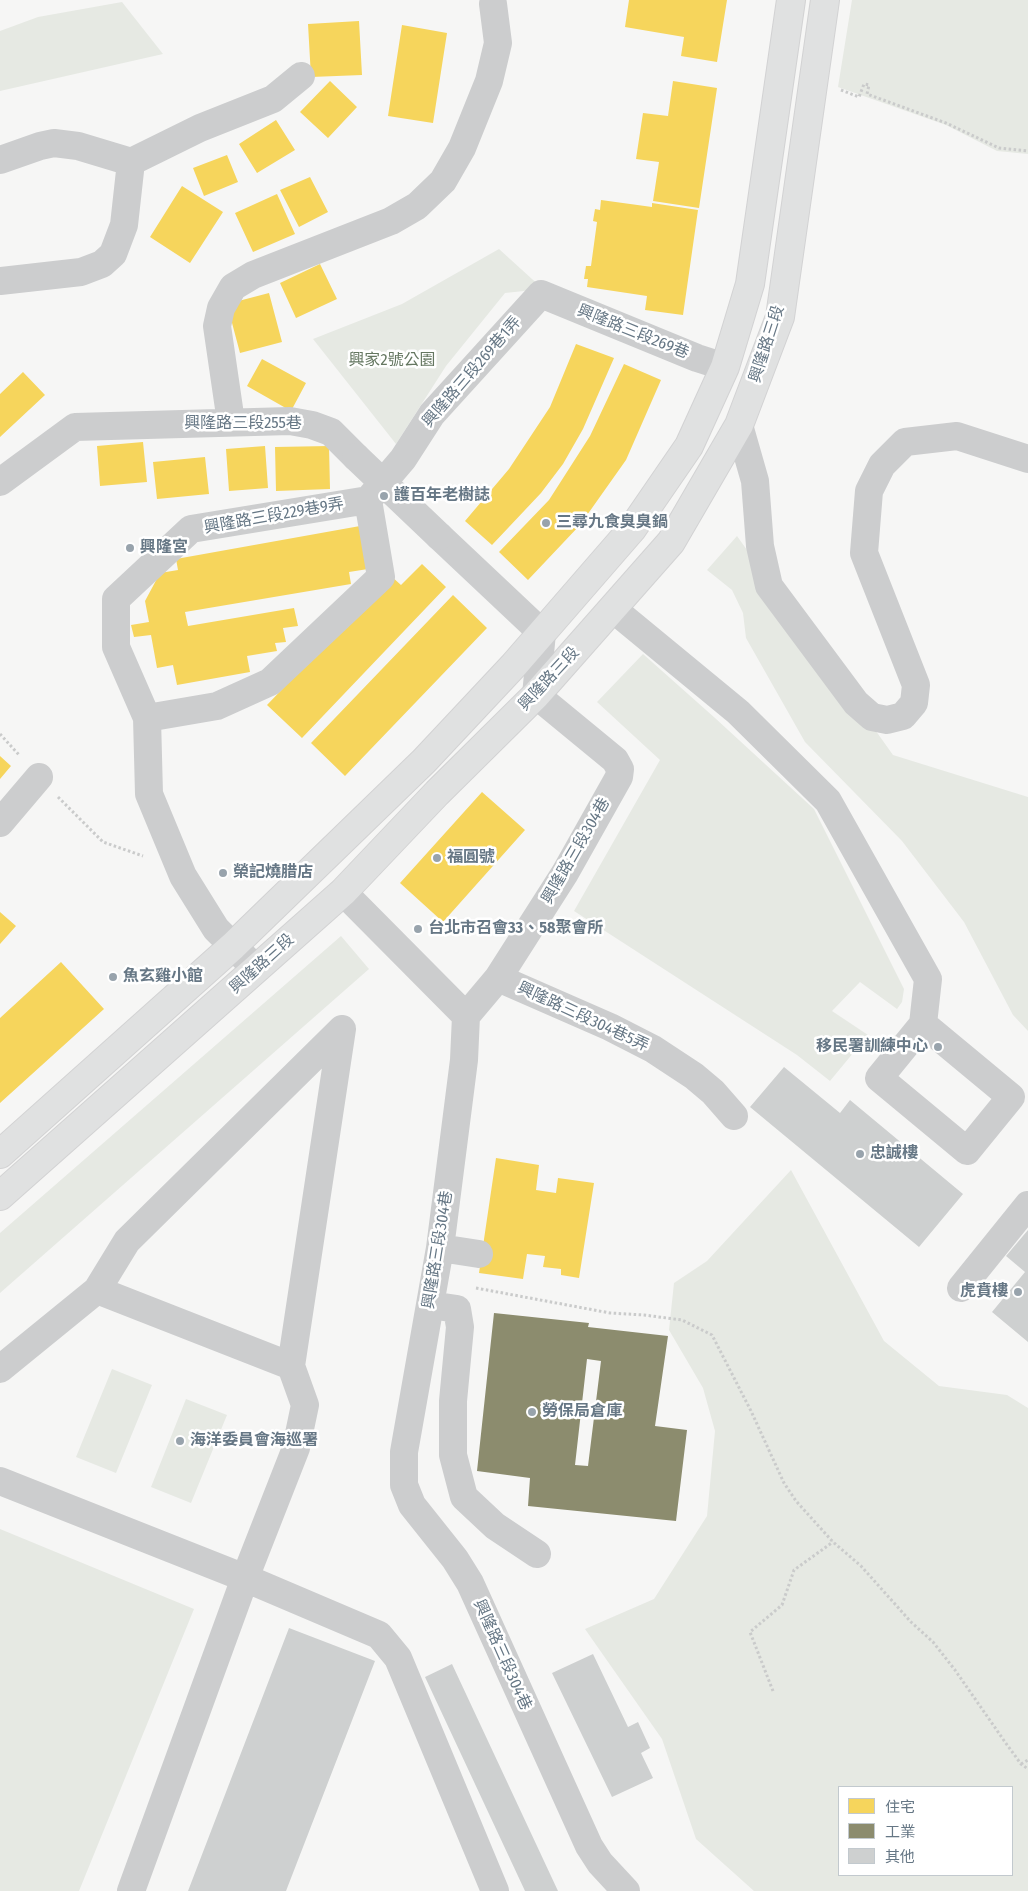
<!DOCTYPE html>
<html>
<head>
<meta charset="utf-8">
<style>
  body { margin:0 }
  #map { position:relative; width:1028px; height:1891px; overflow:hidden; background:#f6f6f5; font-family:"Fira Sans Condensed","Noto Sans TC",sans-serif }
  canvas { display:block }
  .legend { position:absolute; left:838px; top:1786px; width:175px; height:90px; box-sizing:border-box; background:#fff; border:1px solid #c2c9ce; margin:0; padding:6px 9px; list-style:none; font-size:15px; color:#667785 }
  .legend li { display:flex; align-items:center; gap:10px; height:25px }
  .legend b { width:25px; border:1px solid #c2c9ce }
</style>
</head>
<body>
<div id="map">
<canvas width="1028" height="1891"></canvas>
<ul class="legend">
<li><b style="height:14px;background:#f6d55c"></b>住宅</li>
<li><b style="height:14px;background:#8c8c6e"></b>工業</li>
<li><b style="height:14px;background:#ced0d0"></b>其他</li>
</ul>
</div>
<script>
const ctx = document.querySelector('canvas').getContext('2d');
ctx.lineJoin = 'round';
function fillPath(path, color) { ctx.fillStyle = color; ctx.fill(path, 'evenodd'); }
const toPath = rows => new Path2D(rows.map(r => 'M' + r).join(''));
function strokePath(path, color, width, dash) { ctx.strokeStyle = color; ctx.lineWidth = width; ctx.lineCap = dash ? 'butt' : 'round'; ctx.setLineDash(dash || []); ctx.stroke(path); }
function label(font, color, halo, rows, align = 'center') {
  ctx.font = font + ' "Fira Sans Condensed","Noto Sans TC",sans-serif'; ctx.lineWidth = 5; ctx.setLineDash([]); ctx.textBaseline = 'middle'; ctx.strokeStyle = halo; ctx.fillStyle = color; for (const [text, x, y, turn = 0] of rows) {
    ctx.save(); ctx.translate(x, y); ctx.rotate((+turn || 0) * Math.PI / 180); ctx.textAlign = isNaN(turn) ? turn : align; if (halo) ctx.strokeText(text, 0, 0); ctx.fillText(text, 0, 0); ctx.restore();
  }
}
fillPath(toPath([
  [852,0,1028,0,1028,154,997,151,946,125,838,87],
  [122,2,163,54,0,91,0,31,38,17],
  [499,249,543,289,505,293,446,366,396,444,313,339,402,304],
  [737,536,893,755,1028,797,1028,1031,1013,1015,964,922,902,841,805,742,746,638,743,613,732,590,707,570],
  [643,654,715,718,814,809,904,989,902,1002,897,1009,860,982,832,1011,868,1035,830,1081,797,1055,574,911,660,760,597,702],
  [341,936,369,969,0,1293,0,1233],
  [791,1170,884,1341,939,1386,1007,1395,1028,1408,1028,1891,754,1891,696,1839,662,1739,585,1629,654,1599,707,1516,715,1431,703,1388,669,1330,674,1283,707,1261],
  [839,1787,1012,1787,1012,1875,839,1875],
  [112,1369,152,1385,116,1473,76,1457],
  [186,1399,227,1415,191,1503,151,1487],
  [0,1529,194,1609,79,1891,0,1891]
]), '#e6e9e3');
fillPath(toPath([
  [629,0,727,0,717,62,681,56,684,37,625,27],
  [359,21,362,75,311,77,308,24],
  [402,25,447,33,433,123,388,116],
  [330,81,357,107,328,138,300,112],
  [673,81,717,88,699,208,653,201,659,162,636,159,643,113,668,116],
  [276,120,295,150,257,173,239,144],
  [227,155,238,182,204,196,193,168],
  [310,177,328,212,299,227,280,190],
  [182,186,223,212,190,263,150,237],
  [277,194,295,234,253,252,235,213],
  [601,200,652,207,652,203,698,210,683,315,645,310,647,296,587,287,588,279,584,279,586,266,591,266,597,222,593,221,595,209,600,210],
  [320,264,337,299,296,318,280,283],
  [269,293,282,342,240,353,227,304],
  [576,344,614,358,583,429,563,464,541,493,492,545,465,521,509,469,550,407],
  [262,359,306,383,291,411,247,386],
  [624,364,661,380,626,460,580,525,528,580,499,552,549,500,590,436],
  [23,372,45,395,0,437,0,394],
  [143,442,147,482,100,486,97,446],
  [265,446,268,488,229,491,226,449],
  [329,446,330,489,276,491,275,447],
  [205,457,209,494,157,499,153,462],
  [360,526,368,569,349,572,351,584,185,612,188,626,294,608,298,626,283,628,286,642,275,643,277,651,247,656,250,672,177,685,173,665,157,668,151,635,134,637,131,625,149,622,145,601,160,573,178,570,176,559],
  [422,564,446,587,302,738,267,705,391,576,401,585],
  [453,595,487,628,345,776,311,743],
  [0,756,11,766,0,779],
  [482,792,525,830,443,922,400,883],
  [0,912,16,926,0,944],
  [61,962,104,1009,0,1103,0,1018],
  [496,1158,539,1165,536,1190,556,1193,558,1178,594,1183,579,1278,561,1275,561,1269,543,1267,545,1256,527,1254,523,1279,479,1273]
]), '#f6d55c');
fillPath(toPath([
  [494,1313,589,1323,588,1327,668,1336,655,1426,687,1430,676,1521,528,1506,530,1478,477,1471],
  [587,1359,601,1361,588,1466,575,1465]
]), '#8c8c6e');
fillPath(toPath([
  [784,1067,840,1113,850,1100,963,1194,919,1247,750,1107],
  [1028,1230,1028,1342,992,1312,1025,1272,1006,1256],
  [289,1628,375,1661,286,1891,188,1891],
  [593,1654,628,1727,638,1722,650,1748,641,1753,653,1778,612,1797,552,1673],
  [452,1664,558,1891,525,1891,425,1677]
]), '#ced0d0');
const major = toPath([
  [0,1154,233,946,424,761,514,665,632,529,689,446,725,367,750,284,791,0],
  [0,1196,343,892,437,793,536,695,671,542,739,425,780,317,825,0]
]);
strokePath(major, '#d2d2d3', 30);
strokePath(toPath([
  [841,90,859,97,864,84,869,85,867,94,946,123,999,148,1028,151],
  [0,734,20,756],
  [58,797,103,842,143,856],
  [476,1288,610,1313,644,1315,682,1320,712,1335,751,1411,784,1483,796,1501,833,1542,861,1566,911,1622,933,1642,955,1670,1005,1742,1021,1764,1028,1769],
  [773,1691,750,1632,782,1605,794,1570,833,1542],
  [1021,1764,1028,1760]
]), '#cacbcb', 3, [2.5, 2.5]);
strokePath(toPath([
  [0,160,40,146,54,143,78,146,131,162,124,225,113,254,102,264,81,272,0,281],
  [131,162,200,128,273,99,301,76],
  [231,422,217,326,221,308,233,287,253,275,391,221,417,206,443,181,462,148,489,81,498,43,493,4],
  [739,425,755,481,760,546,769,586,856,703,872,717,887,720,903,716,914,703,916,685,864,553,869,491,882,465,905,442,957,436,1028,459],
  [0,482,75,427,290,421,312,425,331,432,356,457],
  [368,500,403,459,432,414,541,294,697,358,725,367],
  [439,536,542,633,536,695,615,760,620,769,619,777,565,873,498,978,466,1016,464,1060,440,1248,404,1452,404,1485,412,1505,455,1559,470,1583,589,1846,600,1863,626,1891],
  [613,609,738,712,828,801,928,979,923,1024,879,1078,967,1151,1011,1097,923,1024],
  [147,718,217,706,270,682,381,577,368,500],
  [0,823,39,777],
  [343,892,466,1016],
  [256,969,216,929,183,876,149,794,147,718,116,647,116,599,191,529,368,500],
  [498,978,610,1027,653,1049,694,1076,713,1092,734,1116],
  [440,1248,479,1254],
  [961,1288,1028,1205],
  [97,1290,291,1366],
  [430,1305,457,1309,460,1327,453,1401,453,1455,464,1497,495,1526,537,1554],
  [0,1369,97,1290,127,1241,342,1029],
  [0,1481,245,1578,379,1635,398,1658,495,1891],
  [131,1891,245,1578,296,1448,305,1405,291,1366,342,1029]
]), '#cccdce', 28);
strokePath(major, '#e0e1e1', 28);
strokePath(toPath([
  [356,457,439,536]
]), '#cccdce', 28);
for (const [x, y, r, color] of [
  [384,496,5,"#98a3ac"],
  [546,523,5,"#98a3ac"],
  [130,548,5,"#98a3ac"],
  [437,858,5,"#98a3ac"],
  [223,873,5,"#98a3ac"],
  [418,929,5,"#98a3ac"],
  [113,977,5,"#98a3ac"],
  [938,1047,5,"#98a3ac"],
  [860,1154,5,"#98a3ac"],
  [1018,1292,5,"#98a3ac"],
  [532,1412,5,"#98a3ac"],
  [180,1441,5,"#98a3ac"]
]) { const dot = new Path2D(); dot.arc(x, y, r, 0, 2 * Math.PI); ctx.fillStyle = color; ctx.fill(dot); strokePath(dot, '#fff', 2); }
label('16px', '#667785', '#fff', [
  ["興隆路三段269巷",633,332,22],
  ["興隆路三段",767,344,-72],
  ["興隆路三段269巷1弄",472,372,-49],
  ["興隆路三段255巷",243,424],
  ["興隆路三段229巷9弄",274,516,-10],
  ["興隆路三段",549,679,-47],
  ["興隆路三段304巷",576,851,-60],
  ["興隆路三段",262,964,-42],
  ["興隆路三段304巷5弄",583,1017,25],
  ["興隆路三段304巷",438,1250,-81],
  ["興隆路三段304巷",502,1655,66]
]);
label('16px', '#657761', '#fff', [
  ["興家2號公園",392,361]
]);
label('bold 16px', '#667785', '#fff', [
  ["護百年老樹誌",394,496],
  ["三尋九食臭臭鍋",556,523],
  ["興隆宮",140,548],
  ["福圓號",447,858],
  ["榮記燒腊店",233,873],
  ["台北市召會33、58聚會所",428,929],
  ["魚玄雞小館",123,977],
  ["移民署訓練中心",928,1047,"right"],
  ["忠誠樓",870,1154],
  ["虎賁樓",1008,1292,"right"],
  ["勞保局倉庫",542,1412],
  ["海洋委員會海巡署",190,1441]
], 'left');
</script>
</body>
</html>
